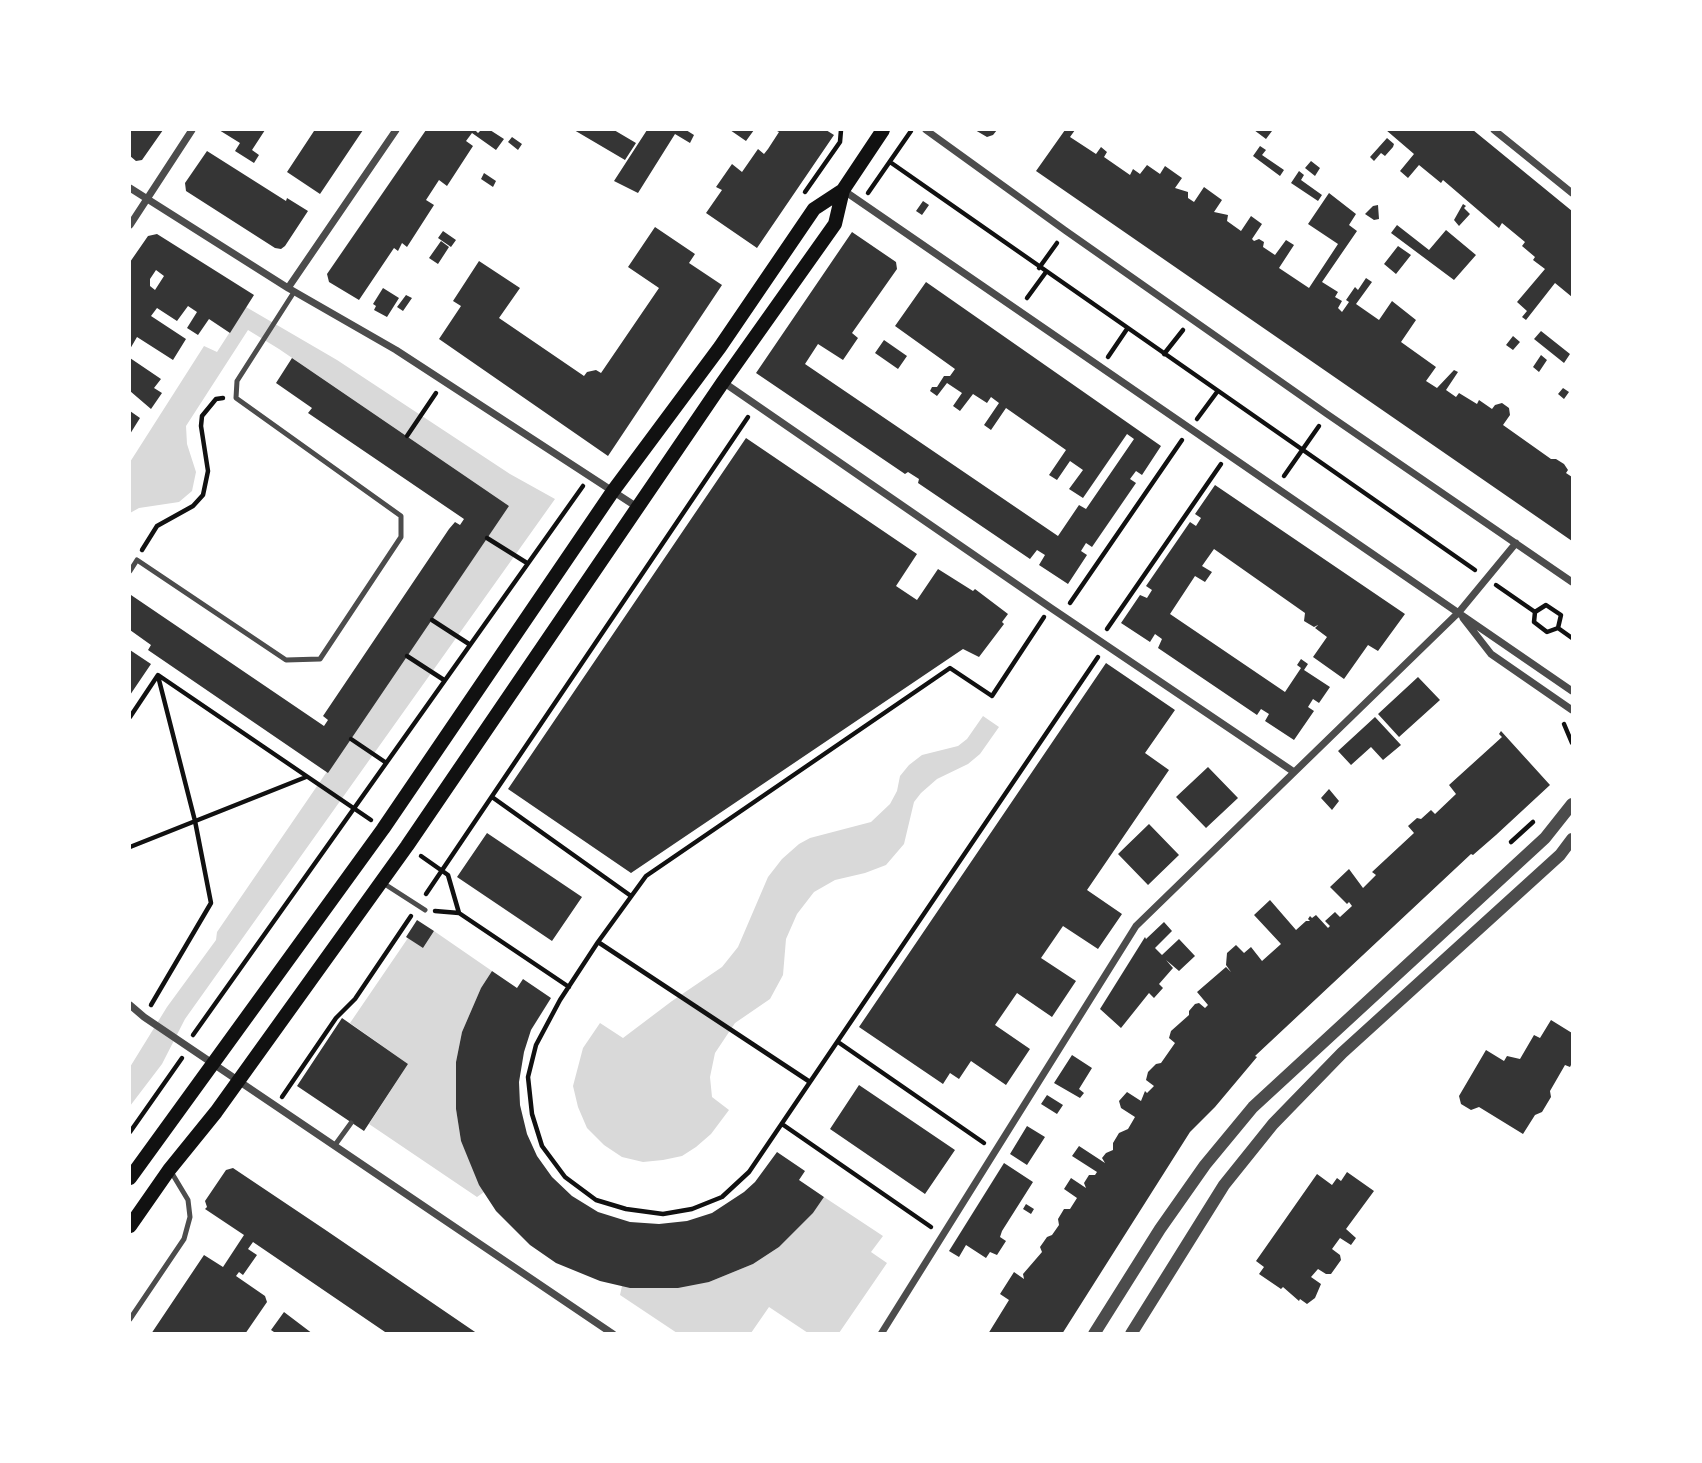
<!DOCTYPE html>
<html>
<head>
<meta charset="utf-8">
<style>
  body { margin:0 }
  #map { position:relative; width:1702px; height:1463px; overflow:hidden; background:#fff; font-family:Quicksand,sans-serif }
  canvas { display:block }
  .frame { position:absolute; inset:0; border:131px solid #fff; pointer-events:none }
</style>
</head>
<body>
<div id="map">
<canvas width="1702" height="1463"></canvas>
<div class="frame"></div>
</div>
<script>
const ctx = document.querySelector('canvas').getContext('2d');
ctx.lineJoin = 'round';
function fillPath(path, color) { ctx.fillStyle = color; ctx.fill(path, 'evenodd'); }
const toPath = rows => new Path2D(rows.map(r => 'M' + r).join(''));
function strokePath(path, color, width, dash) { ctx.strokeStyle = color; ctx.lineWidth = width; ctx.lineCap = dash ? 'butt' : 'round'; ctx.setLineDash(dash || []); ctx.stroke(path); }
fillPath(toPath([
  [246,307,337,360,510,474,555,499,185,1019,162,1064,130,1106,130,1067,167,1007,216,940,217,932,509,506,279,349,248,330,186,426,187,444,196,472,192,491,179,502,139,508,130,513,130,462,204,346,217,352],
  [983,716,999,727,980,754,968,764,937,779,921,793,914,802,904,844,886,865,865,873,835,880,814,892,797,914,786,939,783,975,770,999,735,1023,715,1053,710,1077,712,1097,729,1110,711,1134,696,1147,682,1156,663,1160,643,1162,622,1157,604,1145,587,1128,578,1107,573,1086,583,1048,600,1023,623,1038,672,1001,722,967,738,947,768,877,782,859,799,844,810,838,871,822,890,804,897,791,900,776,909,765,922,755,958,746,967,739],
  [434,931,492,971,481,988,462,1032,456,1062,456,1109,461,1141,484,1192,477,1197,369,1124,408,1064,350,1023,408,938,423,948],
  [824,1197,883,1236,871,1252,887,1263,839,1333,808,1333,769,1307,751,1333,677,1333,620,1295,622,1286,709,1282,753,1264,779,1247,813,1213]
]), '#d9d9d9');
fillPath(toPath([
  [130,130,163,130,142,160,136,161,130,156],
  [219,130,265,130,252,150,259,155,254,163,235,151,240,143],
  [311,130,363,130,320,194,287,172,314,131],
  [426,130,475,130,478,133,481,130,490,130,504,139,496,150,472,133,466,141,473,146,447,186,439,180,426,200,434,205,407,247,402,243,398,251,394,248,359,300,329,282,327,274],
  [574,130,614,130,636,143,625,160],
  [647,130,686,130,694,135,690,143,675,134,638,193,614,181],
  [730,130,754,130,746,141],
  [775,130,826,130,834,135,757,248,706,213,722,190,716,187,732,164,742,172,758,149,764,154,768,149,779,132],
  [975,130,997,130,993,135,987,137],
  [1065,130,1075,130,1070,137,1096,154,1101,147,1107,152,1104,157,1130,175,1133,169,1140,174,1147,165,1160,174,1165,166,1182,178,1175,188,1188,192,1188,198,1194,202,1204,187,1222,200,1214,212,1228,215,1227,221,1241,231,1251,216,1262,224,1252,239,1254,241,1259,239,1264,242,1263,247,1275,255,1286,240,1294,245,1279,268,1309,288,1338,244,1308,224,1329,193,1356,214,1349,225,1357,231,1322,282,1338,292,1335,297,1342,301,1338,308,1342,312,1349,302,1346,300,1355,287,1358,290,1366,278,1372,282,1356,304,1379,320,1392,301,1416,320,1401,342,1436,367,1426,381,1437,388,1454,370,1458,372,1446,390,1456,397,1459,393,1477,404,1479,400,1492,409,1495,405,1502,403,1509,408,1510,415,1503,425,1551,459,1556,459,1564,464,1568,470,1566,473,1572,477,1572,541,1036,171],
  [1254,130,1270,130,1272,131,1266,139],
  [1386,130,1473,130,1572,211,1572,297,1555,283,1526,320,1522,317,1527,311,1517,302,1545,269,1533,260,1535,257,1522,246,1525,242,1502,223,1499,228,1443,180,1441,183,1419,165,1408,178,1400,171,1414,154],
  [512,137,522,144,518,150,508,142],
  [1387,138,1394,144,1393,147,1385,156,1381,153,1374,161,1370,157],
  [1260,146,1266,150,1262,155,1284,170,1280,176,1253,156],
  [207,151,286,201,287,198,308,211,285,246,281,249,275,248,186,191,185,183],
  [1311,161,1320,168,1315,176,1305,168],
  [1299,171,1304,175,1301,180,1322,195,1318,201,1291,183],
  [484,173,496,181,493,187,481,179],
  [923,201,929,205,922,215,916,211],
  [1463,204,1466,206,1464,208,1470,214,1459,226,1454,220],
  [1378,205,1379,219,1374,220,1365,214,1373,206],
  [1397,225,1429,250,1446,230,1476,255,1454,280,1391,233],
  [655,227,695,254,689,263,722,285,608,456,439,339,461,306,453,301,479,261,520,288,499,318,584,376,587,372,596,370,601,373,659,288,628,267],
  [443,231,456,240,451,247,438,238],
  [852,232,896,262,897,269,852,333,858,338,843,360,818,344,805,364,1058,536,1079,505,1086,509,1134,439,1127,434,1083,498,1069,489,1083,470,1070,461,1057,480,1049,475,1066,450,1006,408,991,430,984,425,999,403,991,397,987,403,973,394,960,411,953,406,962,393,947,383,937,396,930,391,932,387,937,387,944,376,950,376,955,369,895,326,926,282,1161,446,1142,475,1136,471,1130,479,1136,483,1092,547,1086,543,1081,551,1087,555,1068,584,1039,565,1045,555,1037,550,1030,559,918,483,919,479,908,472,905,474,756,373],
  [157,234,254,295,230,333,209,319,198,335,187,328,197,312,188,306,177,321,157,308,151,316,186,339,173,360,137,337,130,349,130,262,148,236],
  [156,270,164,276,155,290,150,286,150,279],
  [441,241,449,247,438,264,429,258],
  [1398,246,1411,255,1396,274,1384,264],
  [383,288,399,298,387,317,374,310,376,306,373,304],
  [406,295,412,298,403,311,397,307],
  [1541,331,1570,354,1564,363,1534,339],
  [1513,336,1520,342,1513,350,1506,345],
  [884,340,907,356,898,369,875,353],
  [1541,355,1547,360,1539,372,1533,367],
  [130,358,161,379,154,388,162,393,151,409,130,391],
  [292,358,509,506,328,773,148,650,151,645,130,630,130,598,131,595,324,726,328,720,323,716,449,529,455,522,460,525,464,519,308,413,312,408,276,383],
  [1563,388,1569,392,1564,399,1558,394],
  [130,411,140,418,130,434],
  [746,438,917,554,896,586,917,600,938,569,973,591,975,589,1008,614,1002,622,1004,624,979,657,963,649,631,873,508,789],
  [1215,485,1405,614,1378,651,1368,645,1344,679,1313,657,1327,637,1315,628,1318,625,1314,627,1304,621,1305,613,1214,549,1202,566,1212,572,1205,582,1195,576,1170,614,1285,692,1301,668,1297,665,1301,659,1308,664,1304,670,1330,687,1319,703,1313,699,1308,707,1314,711,1294,740,1265,721,1269,714,1261,709,1257,715,1158,648,1162,639,1155,634,1150,642,1121,623,1140,595,1147,598,1152,590,1146,586,1190,522,1196,526,1201,518,1195,514],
  [130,650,151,664,130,695],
  [1106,663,1175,710,1145,753,1169,770,1087,890,1122,914,1098,949,1063,926,1041,958,1076,981,1052,1017,1017,993,995,1025,1030,1049,1006,1085,971,1061,959,1079,950,1073,943,1084,859,1027],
  [1418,677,1440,700,1399,737,1378,714],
  [1375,717,1401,745,1383,760,1371,747,1351,765,1338,751],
  [1501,731,1550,785,1496,835,1473,855,1471,854,1255,1056,1257,1057,1215,1107,1190,1132,1062,1334,988,1334,1009,1300,1000,1294,1014,1272,1024,1279,1023,1274,1042,1252,1040,1247,1047,1237,1052,1235,1059,1225,1058,1219,1064,1209,1070,1209,1077,1198,1064,1189,1071,1178,1086,1188,1084,1183,1089,1175,1095,1175,1097,1172,1072,1156,1079,1146,1105,1163,1102,1158,1106,1153,1113,1150,1113,1143,1119,1133,1128,1129,1135,1117,1121,1108,1119,1101,1127,1092,1141,1101,1145,1091,1147,1093,1154,1086,1146,1080,1148,1072,1156,1064,1161,1063,1175,1043,1169,1038,1171,1031,1189,1015,1189,1011,1195,1004,1199,1003,1205,1008,1208,1005,1197,992,1226,967,1231,972,1226,965,1227,953,1236,945,1244,953,1251,947,1262,961,1281,944,1254,915,1270,900,1296,930,1306,921,1310,921,1308,919,1310,916,1312,918,1316,915,1328,928,1330,926,1325,921,1335,912,1340,917,1352,906,1349,902,1347,904,1330,887,1349,869,1363,888,1376,875,1372,872,1414,833,1408,826,1417,818,1421,819,1431,810,1435,814,1456,794,1449,785,1502,737,1499,734],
  [1208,767,1238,798,1206,828,1176,797],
  [1329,789,1339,801,1332,810,1321,798],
  [1149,824,1179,855,1148,885,1118,854],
  [487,833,582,897,552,941,457,877],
  [417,920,434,931,423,948,406,937],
  [1164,922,1172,931,1155,948,1162,955,1179,939,1195,956,1179,971,1166,960,1173,968,1159,984,1163,988,1154,998,1149,993,1121,1028,1100,1009,1145,937,1146,939],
  [492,971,517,988,523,979,551,998,531,1030,524,1052,519,1082,520,1105,527,1134,537,1156,552,1177,572,1196,598,1212,630,1222,659,1224,687,1221,712,1213,744,1192,755,1182,777,1152,805,1171,799,1180,824,1197,813,1213,779,1247,753,1264,709,1282,678,1288,630,1288,600,1281,556,1263,530,1245,496,1211,479,1185,461,1141,456,1109,456,1062,462,1032,481,988],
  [342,1018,408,1064,364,1131,297,1086],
  [1551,1020,1572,1033,1572,1063,1570,1067,1565,1065,1550,1091,1551,1097,1542,1112,1535,1115,1523,1134,1479,1107,1471,1110,1461,1104,1459,1096,1486,1050,1504,1061,1507,1056,1520,1059,1534,1035,1540,1038],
  [1072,1055,1092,1068,1079,1089,1084,1093,1080,1098,1054,1083],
  [859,1085,955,1150,925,1194,830,1129],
  [1047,1095,1063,1105,1057,1114,1041,1104],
  [1027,1126,1045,1137,1027,1165,1010,1154],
  [1004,1163,1033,1182,1002,1231,1000,1237,1006,1241,997,1255,990,1252,986,1258,966,1245,959,1257,949,1251],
  [233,1168,327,1231,478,1334,388,1334,253,1242,248,1249,257,1255,243,1275,239,1272,236,1276,265,1296,267,1302,245,1334,151,1334,204,1255,223,1267,244,1235,205,1209,207,1207,205,1201,226,1170],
  [1347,1172,1374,1191,1346,1229,1356,1238,1351,1245,1340,1238,1332,1249,1340,1255,1341,1260,1331,1274,1326,1274,1318,1269,1311,1277,1321,1284,1315,1298,1307,1304,1300,1299,1299,1301,1283,1287,1281,1289,1259,1274,1264,1267,1256,1261,1317,1174,1332,1185,1337,1178,1341,1181],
  [1026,1204,1034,1209,1031,1214,1023,1209],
  [284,1312,313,1334,277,1334,271,1330]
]), '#353535');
strokePath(toPath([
  [890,162,1475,570],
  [805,192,840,142,841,130],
  [868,193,911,131],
  [1039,268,1057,243],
  [1027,298,1046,272],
  [1164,354,1183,330],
  [1108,357,1127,329],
  [1197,419,1217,392],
  [407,436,436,393],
  [1284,476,1319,426],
  [487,538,527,563],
  [142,550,157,526,193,506,203,495,208,471,201,426,202,416,216,399,223,398],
  [1496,585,1535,612,1534,622,1547,632,1558,628,1572,638],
  [1070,603,1182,440],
  [1535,612,1546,605,1561,615,1558,628],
  [1044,617,992,696,950,668,646,876,598,942,560,1000,536,1045,528,1077,532,1114,542,1146,565,1177,596,1200,626,1209,663,1214,692,1209,722,1197,749,1172,1098,657],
  [432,620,469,644],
  [1107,629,1221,464],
  [407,656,444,680],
  [130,717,158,675,371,820],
  [1564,724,1572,743],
  [351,739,385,762],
  [492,797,631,896],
  [1511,842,1533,822],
  [130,847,306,777],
  [421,856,448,875,459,913,569,987],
  [426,894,748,417],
  [435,911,459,913],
  [598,942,810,1082],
  [151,1005,211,903,195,821,158,676],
  [193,1035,583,486],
  [838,1042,984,1143],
  [282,1097,336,1018,355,999,411,916],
  [782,1124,931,1227],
  [130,1132,182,1058]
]), '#111', 4.5);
strokePath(toPath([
  [130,571,137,560,286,660,320,659,401,537,401,516,236,398,237,381,294,292],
  [383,883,425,910],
  [335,1145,351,1123],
  [130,1319,184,1239,190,1217,188,1200,170,1170]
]), '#4c4c4c', 5);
strokePath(toPath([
  [926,130,1066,231,1327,414,1572,582],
  [1494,130,1572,193],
  [130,188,288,288,396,350,637,507],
  [843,190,1572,691],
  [130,225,192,130],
  [288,288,396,130],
  [723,382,1051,608,1294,772],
  [1463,618,1491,654,1572,710],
  [130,1005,144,1017,613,1334],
  [881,1334,1136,926,1459,612,1516,543]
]), '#4c4c4c', 7);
strokePath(toPath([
  [1094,1334,1160,1229,1205,1165,1253,1107,1545,838,1572,804],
  [1131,1334,1224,1185,1273,1124,1342,1053,1560,855,1572,839]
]), '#4c4c4c', 12);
strokePath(toPath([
  [130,1178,383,829,613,491,720,347,814,209,843,190],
  [130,1226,169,1170,216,1112,407,846,723,382,835,224,843,190,883,130]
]), '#111', 14);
</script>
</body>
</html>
